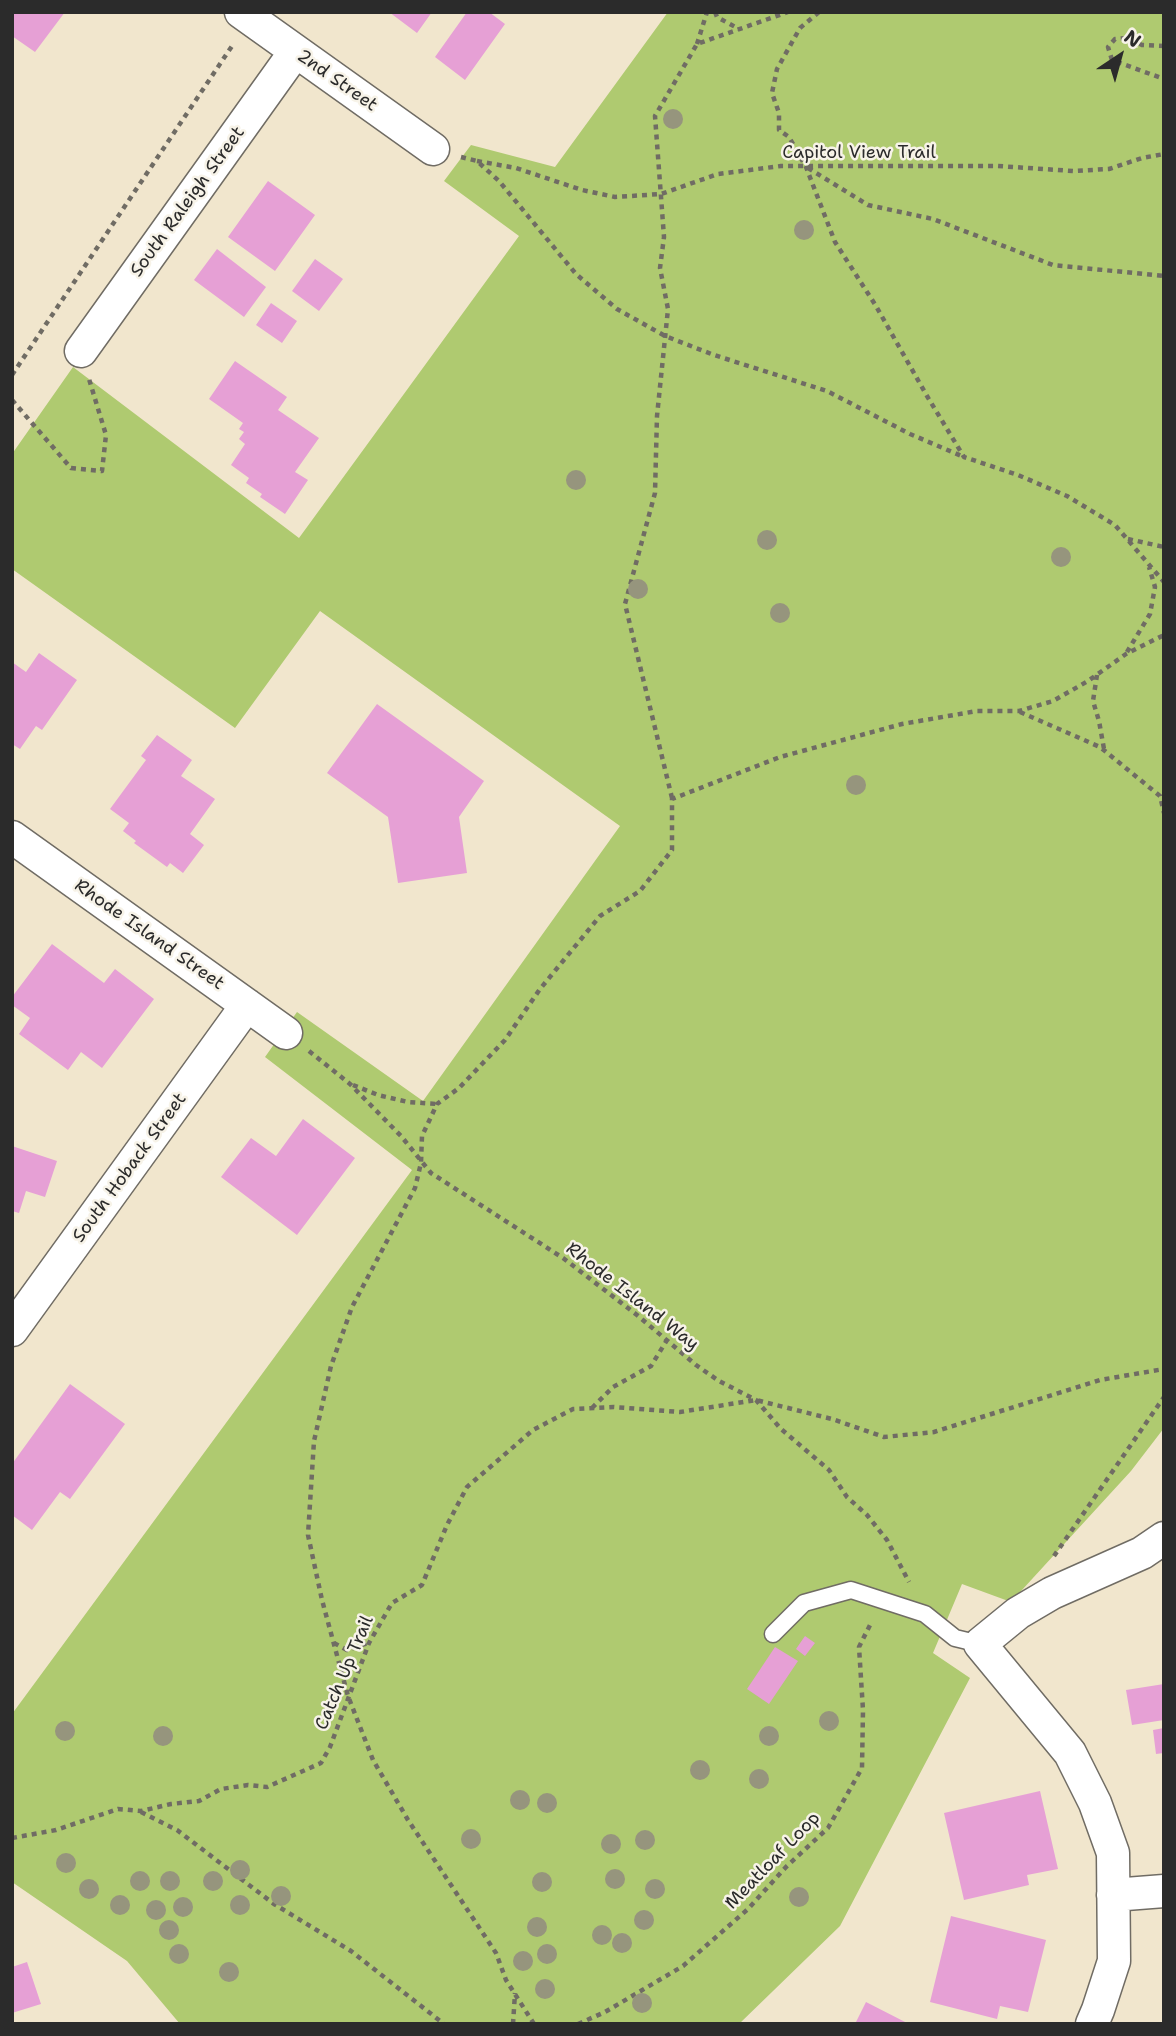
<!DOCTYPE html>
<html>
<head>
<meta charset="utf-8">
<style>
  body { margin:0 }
  #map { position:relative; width:1176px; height:2036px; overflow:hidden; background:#f1e6cd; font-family:"Shantell Sans",sans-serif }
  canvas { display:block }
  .frame { position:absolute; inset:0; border:14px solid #2b2b2b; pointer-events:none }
  .north { position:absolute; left:1085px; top:21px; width:70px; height:70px; -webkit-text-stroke:5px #f7f3e8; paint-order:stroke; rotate:36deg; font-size:19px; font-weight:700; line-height:28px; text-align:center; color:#2b2b2b }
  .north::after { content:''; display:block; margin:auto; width:24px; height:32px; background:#2b2b2b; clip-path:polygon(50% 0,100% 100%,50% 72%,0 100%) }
</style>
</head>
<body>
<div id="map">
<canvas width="1176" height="2036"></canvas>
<div class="frame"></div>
<div class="north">N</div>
</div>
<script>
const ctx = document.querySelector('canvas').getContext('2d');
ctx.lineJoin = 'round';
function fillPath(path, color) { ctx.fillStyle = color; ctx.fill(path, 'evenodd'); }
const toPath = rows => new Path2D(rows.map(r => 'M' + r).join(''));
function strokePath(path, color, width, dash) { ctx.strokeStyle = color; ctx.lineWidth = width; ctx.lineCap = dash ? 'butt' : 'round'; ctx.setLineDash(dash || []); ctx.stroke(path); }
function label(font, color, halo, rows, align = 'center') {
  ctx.font = font + ' "Shantell Sans",sans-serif'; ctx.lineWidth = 5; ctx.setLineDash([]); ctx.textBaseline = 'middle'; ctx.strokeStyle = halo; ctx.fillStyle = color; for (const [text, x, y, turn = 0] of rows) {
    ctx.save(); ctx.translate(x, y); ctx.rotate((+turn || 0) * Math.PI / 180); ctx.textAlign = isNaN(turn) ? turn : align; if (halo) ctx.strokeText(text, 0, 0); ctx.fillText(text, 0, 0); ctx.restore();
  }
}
fillPath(toPath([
  [668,12,1164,12,1164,1428,1131,1471,1011,1602,962,1584,933,1653,970,1678,840,1926,739,2024,180,2024,127,1961,12,1882,12,1714,412,1170,265,1057,297,1012,423,1101,620,826,320,611,235,728,12,569,12,454,73,367,299,538,519,236,444,181,471,145,555,167]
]), '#afca70');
fillPath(toPath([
  [12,12,65,12,35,52,12,36],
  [389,12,432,12,417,33],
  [467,12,489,12,505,24,465,80,435,57],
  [268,181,315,215,275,271,228,237],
  [217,249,266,287,244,317,194,280],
  [315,259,343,279,319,311,292,291],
  [271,303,297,321,282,343,256,325],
  [235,361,287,397,278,410,319,438,295,472,308,480,285,514,260,497,262,494,246,483,249,478,231,465,245,444,239,439,244,432,239,429,243,423,209,399],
  [39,653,77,680,42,730,36,726,20,749,12,744,12,662,26,672],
  [377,704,484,781,459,817,467,873,398,883,388,817,327,773],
  [157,735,192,760,181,776,215,799,190,834,204,845,183,873,170,863,167,867,134,843,136,841,123,831,129,823,110,809,146,760,141,756],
  [52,944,104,983,115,969,154,999,102,1068,81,1052,68,1070,19,1034,30,1018,12,1005,12,997],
  [303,1119,355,1158,297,1235,221,1177,251,1138,276,1156],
  [12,1146,57,1161,45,1197,26,1191,19,1213,12,1211],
  [70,1384,125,1424,70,1499,60,1492,32,1530,12,1515,12,1464],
  [805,1636,815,1643,805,1656,796,1649],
  [775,1647,798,1661,769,1704,747,1689],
  [1164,1684,1164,1720,1132,1725,1126,1690],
  [1164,1728,1164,1753,1156,1754,1153,1730],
  [1040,1791,1058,1869,1027,1875,1029,1885,964,1900,944,1813],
  [951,1916,1046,1940,1028,2012,1000,2006,997,2019,930,2002],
  [27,1962,41,2004,12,2013,12,1967],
  [866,2002,909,2024,855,2024]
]), '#e6a0d5');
const lane = toPath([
  [773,1634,804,1603,851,1590,925,1614,955,1638,980,1644]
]);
const street = toPath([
  [241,12,433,149],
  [81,351,295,52],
  [12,837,286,1033],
  [12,1330,247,1005],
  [1113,1895,1164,1891],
  [1092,2024,1098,2010,1114,1961,1113,1853,1095,1803,1070,1753,980,1644,1018,1613,1052,1593,1142,1553,1164,1538]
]);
strokePath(lane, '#706c64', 19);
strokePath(street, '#706c64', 35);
strokePath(toPath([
  [715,12,717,17,739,29],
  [819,12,800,28,777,69,772,93,779,113,779,130,789,137,806,167,835,242,876,306,927,396,964,457,1018,475,1067,496,1115,525,1164,582],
  [697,44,707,12],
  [1164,46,1142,45,1128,38,1115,39,1108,47,1112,60,1164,79],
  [461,157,477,161,499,181,576,274,617,309,665,336,714,355,827,391,910,434,964,457],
  [477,161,516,168,582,190,615,197,661,194,718,174,781,166,998,166,1073,171,1109,169,1142,158,1164,154],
  [808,168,868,205,933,219,1053,265,1164,276],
  [12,375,234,43],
  [12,400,71,468,102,471,106,435,89,379],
  [1128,539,1164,547],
  [1127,652,1150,614,1155,587,1149,567],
  [1097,675,1093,701,1099,721,1104,749],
  [1020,712,1100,747,1160,796,1164,813],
  [672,798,625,604,655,493,657,416,668,309,660,268,664,237,655,116,697,44,788,12],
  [309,1051,350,1084,401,1136,431,1173,563,1258,637,1315,696,1365,719,1381,756,1400,781,1429,829,1470,847,1497,867,1515,887,1540,909,1582],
  [353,1085,378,1095,408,1102,437,1104],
  [592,1408,613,1387,651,1366,667,1340],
  [1054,1556,1164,1397],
  [334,1643,347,1650,368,1643],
  [141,1812,177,1830,274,1904,351,1951,444,2024],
  [12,1838,56,1830,118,1809,141,1811,171,1804,199,1801,221,1789,248,1785,267,1787,321,1763,330,1747,369,1643,392,1603,422,1585,447,1525,467,1487,533,1430,573,1409,614,1407,680,1412,756,1400,832,1419,884,1437,934,1432,1100,1380,1164,1369],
  [513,2024,515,1993],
  [534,2024,506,1980,496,1953,408,1820,373,1760,348,1696,322,1600,308,1535,314,1441,331,1366,352,1307,415,1188,421,1163,422,1136,437,1104,459,1088,505,1040,540,989,600,916,640,891,672,850,672,799,780,757,902,724,977,711,1019,711,1053,701,1088,681,1126,654,1164,635],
  [578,2024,605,2012,683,1966,748,1909,786,1867,828,1828,862,1768,863,1710,859,1647,872,1621]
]), '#706c64', 4.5, [5, 5]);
strokePath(lane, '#fff', 16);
strokePath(street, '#fff', 32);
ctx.fillStyle = '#96957d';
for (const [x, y] of [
  [673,119],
  [804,230],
  [576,480],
  [767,540],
  [1061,557],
  [638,589],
  [780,613],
  [856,785],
  [829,1721],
  [65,1731],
  [163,1736],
  [769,1736],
  [700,1770],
  [759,1779],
  [520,1800],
  [547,1803],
  [471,1839],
  [645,1840],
  [611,1844],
  [66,1863],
  [240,1870],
  [615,1879],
  [140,1881],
  [170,1881],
  [213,1881],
  [542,1882],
  [89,1889],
  [655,1889],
  [281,1896],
  [799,1897],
  [120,1905],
  [240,1905],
  [183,1907],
  [156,1910],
  [644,1920],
  [537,1927],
  [169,1930],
  [602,1935],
  [622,1943],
  [179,1954],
  [547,1954],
  [523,1961],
  [229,1972],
  [545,1989],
  [642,2003]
]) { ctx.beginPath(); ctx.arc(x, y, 10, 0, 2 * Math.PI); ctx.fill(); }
label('18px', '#2b2b2b', '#f7f3e8', [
  ["2nd Street",337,81,35],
  ["Capitol View Trail",859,153],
  ["South Raleigh Street",188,202,-54],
  ["Rhode Island Street",149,935,35],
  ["South Hoback Street",130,1168,-54],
  ["Rhode Island Way",632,1297,38],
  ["Catch Up Trail",345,1673,-67],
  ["Meatloaf Loop",773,1861,-46]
]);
</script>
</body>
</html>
